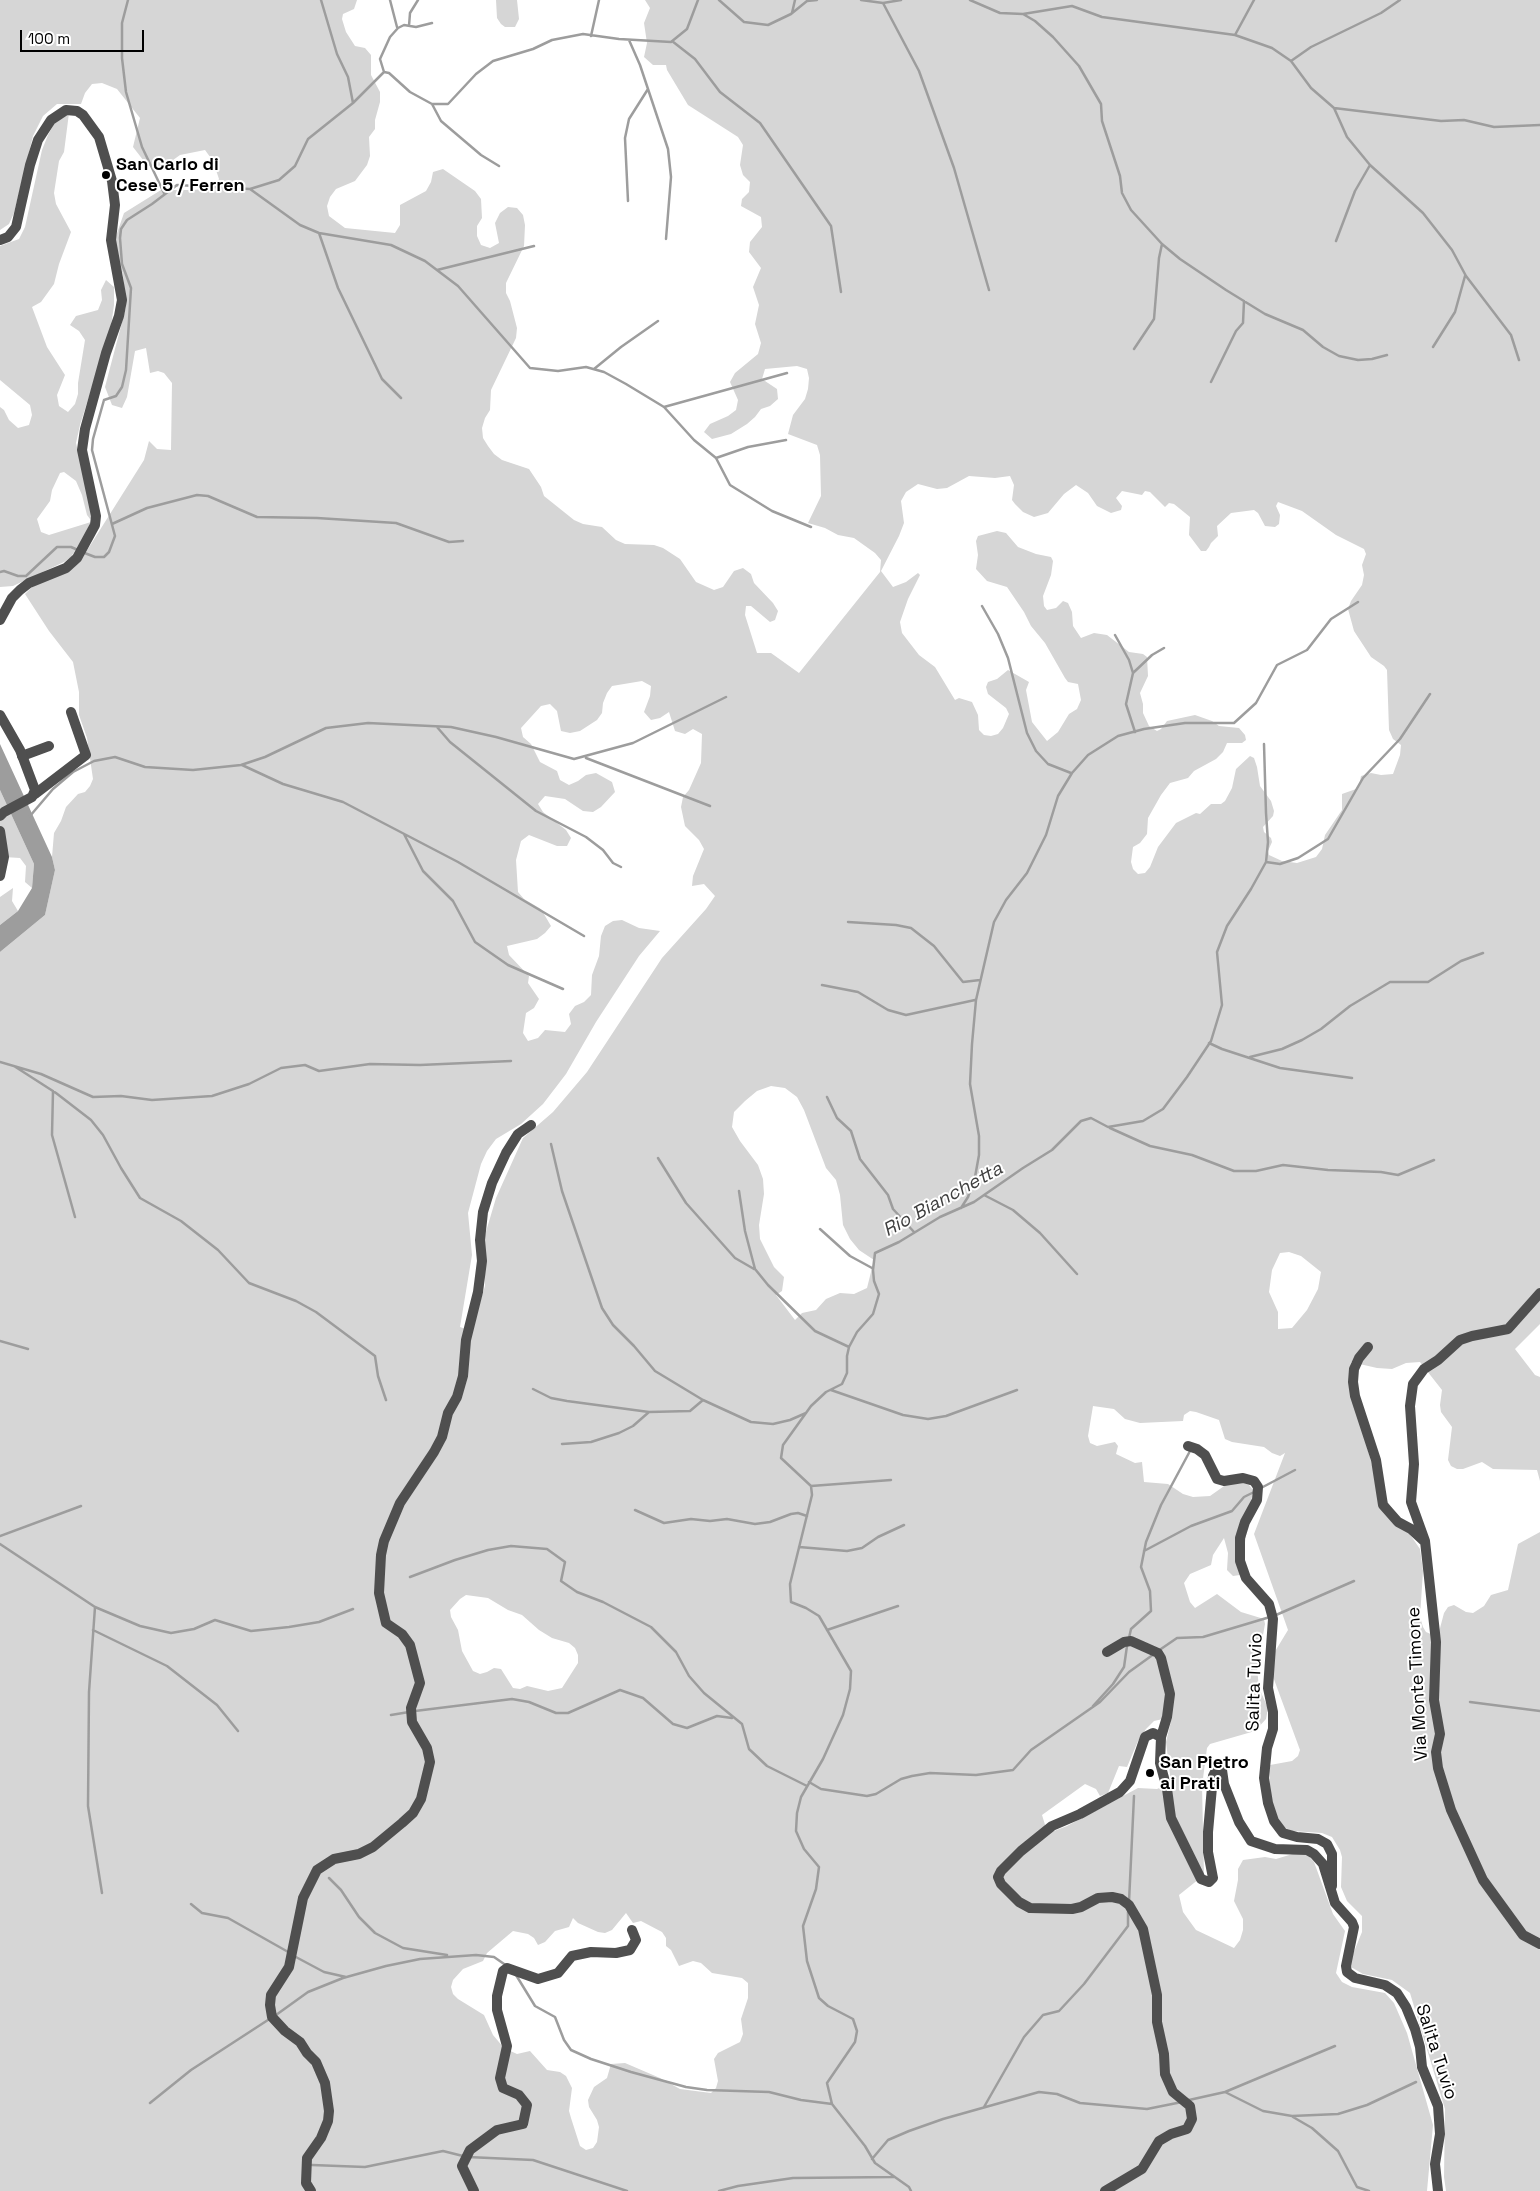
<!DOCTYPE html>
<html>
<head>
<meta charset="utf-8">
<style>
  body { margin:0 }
  #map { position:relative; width:1540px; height:2191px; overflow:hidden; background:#fff; font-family:"Space Grotesk",sans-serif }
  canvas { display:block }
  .scale { position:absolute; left:20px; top:30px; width:124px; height:22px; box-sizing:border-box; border:2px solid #000; border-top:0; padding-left:6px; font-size:15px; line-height:18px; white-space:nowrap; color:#000; -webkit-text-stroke:4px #fff; paint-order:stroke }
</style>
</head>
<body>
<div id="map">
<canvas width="1540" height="2191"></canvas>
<div class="scale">100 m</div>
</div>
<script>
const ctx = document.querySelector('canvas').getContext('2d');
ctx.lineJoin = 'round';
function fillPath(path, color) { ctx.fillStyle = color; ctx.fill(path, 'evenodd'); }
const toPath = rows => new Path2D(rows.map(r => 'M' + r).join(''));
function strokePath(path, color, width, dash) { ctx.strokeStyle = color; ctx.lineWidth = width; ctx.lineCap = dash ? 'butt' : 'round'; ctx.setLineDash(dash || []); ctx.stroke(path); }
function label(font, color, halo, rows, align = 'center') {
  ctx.font = font + ' "Space Grotesk",sans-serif'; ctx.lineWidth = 4; ctx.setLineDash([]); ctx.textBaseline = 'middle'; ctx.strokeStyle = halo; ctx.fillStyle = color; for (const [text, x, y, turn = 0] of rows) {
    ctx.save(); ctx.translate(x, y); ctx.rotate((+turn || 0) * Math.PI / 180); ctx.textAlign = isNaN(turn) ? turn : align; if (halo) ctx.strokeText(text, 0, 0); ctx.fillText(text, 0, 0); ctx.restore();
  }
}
fillPath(toPath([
  [0,0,357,0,354,9,343,14,342,19,346,32,355,46,365,48,371,55,371,75,380,92,380,102,375,120,375,129,369,137,370,156,367,165,355,181,336,189,330,197,327,206,329,216,345,228,395,233,400,225,400,205,426,191,431,182,433,172,443,169,475,191,481,199,482,218,477,226,477,236,481,245,490,248,499,243,495,223,500,213,508,207,517,208,523,215,525,225,524,246,506,283,506,293,510,301,517,328,516,338,491,390,490,410,485,418,482,428,483,438,488,446,494,454,502,460,529,469,541,487,544,496,574,520,583,524,602,527,616,540,625,544,654,545,663,548,680,559,696,582,714,590,723,587,734,571,743,568,751,574,754,583,773,603,778,611,775,620,770,622,751,606,746,606,745,615,757,653,771,653,799,673,880,572,881,560,875,553,854,538,838,535,825,528,808,523,821,496,820,455,817,445,788,434,793,415,805,399,808,389,809,378,807,369,797,366,765,369,762,379,777,389,778,399,770,406,761,409,755,417,747,424,731,434,712,439,704,432,710,424,728,416,736,410,738,400,730,382,735,373,758,354,761,343,755,324,759,305,753,287,761,268,749,252,750,242,762,227,761,217,741,206,742,199,749,192,750,182,743,175,740,165,743,145,738,137,688,105,667,70,666,65,653,65,644,57,647,43,644,23,650,8,645,0,1540,0,1540,1324,1515,1349,1535,1375,1540,1377,1540,1481,1537,1470,1493,1469,1482,1462,1463,1469,1457,1469,1451,1466,1448,1460,1452,1427,1441,1412,1440,1405,1442,1390,1420,1362,1406,1363,1392,1369,1377,1368,1351,1362,1349,1378,1378,1488,1420,1549,1423,1571,1420,1617,1423,1627,1426,1632,1433,1635,1439,1632,1444,1613,1448,1607,1454,1605,1466,1612,1473,1613,1484,1606,1491,1595,1508,1590,1518,1544,1540,1532,1540,2191,1446,2191,1444,2177,1445,2109,1410,1993,1392,1980,1363,1974,1351,1967,1351,1959,1362,1932,1362,1916,1347,1901,1341,1887,1342,1857,1340,1850,1332,1837,1322,1833,1292,1831,1279,1825,1272,1810,1269,1771,1270,1765,1292,1761,1298,1756,1300,1750,1268,1663,1288,1630,1254,1534,1285,1453,1280,1456,1272,1453,1264,1447,1232,1442,1225,1439,1219,1420,1196,1412,1190,1411,1184,1415,1183,1421,1140,1423,1125,1419,1114,1409,1093,1406,1088,1436,1090,1443,1097,1446,1115,1442,1118,1446,1116,1454,1135,1463,1142,1462,1144,1482,1168,1484,1183,1494,1193,1497,1210,1496,1227,1484,1243,1483,1249,1485,1253,1490,1240,1575,1233,1576,1227,1570,1228,1553,1224,1538,1213,1555,1211,1565,1190,1574,1184,1583,1190,1602,1195,1608,1217,1594,1241,1612,1264,1619,1265,1624,1257,1668,1259,1688,1268,1708,1266,1719,1255,1731,1210,1744,1207,1748,1202,1786,1204,1875,1179,1895,1183,1912,1196,1930,1234,1948,1240,1940,1243,1930,1243,1919,1234,1901,1238,1880,1238,1869,1243,1860,1265,1857,1276,1859,1296,1853,1307,1854,1314,1862,1333,1914,1345,1931,1336,1973,1342,1982,1352,1987,1385,1993,1394,2003,1407,2033,1433,2125,1427,2191,0,2191,0,952,45,915,55,870,52,857,54,833,61,821,66,807,78,794,85,792,90,786,93,779,87,738,79,715,79,692,73,662,49,631,25,594,35,584,81,560,144,460,149,441,157,449,171,450,172,383,164,373,158,371,150,373,146,348,135,351,127,397,122,408,112,405,105,387,126,307,123,275,118,256,115,239,124,213,161,190,194,190,215,187,219,179,213,161,205,150,180,155,162,168,154,168,147,165,133,147,140,118,117,89,102,83,92,84,85,93,81,104,57,104,43,116,33,136,14,213,9,224,0,230],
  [969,476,995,478,1010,476,1014,485,1012,500,1015,504,1023,512,1034,517,1048,513,1064,494,1076,485,1088,493,1097,506,1111,513,1121,510,1122,506,1116,498,1122,491,1142,495,1145,491,1150,492,1165,507,1169,503,1174,504,1190,517,1189,535,1201,551,1206,551,1209,547,1211,543,1218,536,1217,526,1231,513,1254,510,1258,513,1265,526,1275,527,1279,524,1280,515,1276,506,1278,502,1302,511,1336,535,1364,549,1366,554,1362,565,1364,575,1362,585,1351,601,1348,609,1354,631,1371,657,1384,666,1387,670,1389,730,1393,739,1401,745,1400,755,1393,774,1381,775,1371,773,1361,776,1359,786,1356,789,1342,794,1342,810,1325,835,1322,849,1316,857,1297,863,1282,861,1269,855,1268,851,1272,842,1271,838,1264,832,1263,827,1273,816,1274,811,1271,801,1260,786,1257,767,1254,758,1250,756,1236,769,1232,788,1225,801,1221,804,1211,804,1200,814,1196,813,1176,823,1158,847,1150,867,1145,873,1138,874,1133,869,1131,862,1133,847,1140,843,1147,834,1148,818,1161,795,1170,783,1188,778,1194,771,1216,759,1223,752,1227,743,1242,743,1246,740,1245,735,1239,728,1219,726,1212,721,1195,715,1167,721,1161,729,1157,731,1149,726,1143,713,1143,704,1140,693,1148,676,1147,657,1143,654,1129,652,1107,635,1094,633,1081,638,1073,626,1072,612,1068,603,1063,601,1056,608,1047,610,1044,606,1043,596,1051,575,1053,561,1051,557,1036,554,1018,547,1006,533,997,531,978,536,976,541,978,555,976,569,987,581,1007,587,1024,612,1031,626,1045,643,1065,678,1068,682,1078,684,1081,700,1077,709,1069,714,1058,732,1047,741,1032,722,1026,690,1029,682,1008,670,997,679,988,682,986,687,988,694,1006,708,1009,714,1003,728,998,734,991,736,984,735,979,730,978,715,972,702,959,698,955,700,935,667,919,655,902,633,900,622,908,599,920,575,918,573,906,582,893,587,881,571,899,536,904,523,901,501,906,492,918,484,937,489,947,488],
  [642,681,651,686,650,696,644,712,651,720,660,718,669,712,675,731,685,734,693,729,702,734,701,763,689,790,683,797,681,807,685,826,699,840,704,849,693,876,692,886,704,884,715,896,706,909,662,958,587,1072,553,1112,523,1138,496,1198,485,1235,485,1286,471,1331,460,1327,472,1255,468,1213,481,1164,487,1151,496,1139,521,1124,543,1104,566,1074,596,1022,639,956,660,931,639,928,622,920,613,921,605,926,601,936,599,956,592,975,591,995,584,1002,575,1006,569,1014,571,1024,565,1032,545,1030,538,1038,528,1041,523,1033,526,1013,534,1008,539,999,528,983,529,976,509,955,507,946,537,939,545,933,551,926,541,909,524,899,518,892,516,860,521,841,529,835,557,846,567,846,571,838,566,830,543,812,538,804,545,796,565,799,583,811,593,812,601,807,615,792,612,782,596,773,586,775,578,781,569,785,560,780,557,771,540,762,531,744,523,737,521,728,541,706,550,704,557,711,561,731,570,733,580,731,597,720,602,713,603,703,607,693,612,686],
  [771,1086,785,1088,797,1097,804,1110,826,1168,836,1180,840,1195,843,1225,850,1239,859,1250,874,1260,867,1288,854,1294,840,1293,826,1299,816,1310,802,1313,795,1320,776,1295,782,1291,784,1277,774,1267,760,1239,759,1225,764,1194,763,1179,758,1165,740,1141,732,1127,734,1112,745,1101,757,1091],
  [1289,1252,1301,1256,1321,1272,1318,1289,1307,1310,1292,1328,1278,1329,1278,1312,1269,1292,1272,1270,1280,1253],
  [466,1595,488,1598,508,1610,522,1615,539,1630,552,1638,569,1643,575,1648,578,1655,578,1663,562,1688,548,1691,527,1686,520,1689,513,1688,501,1669,494,1668,487,1672,480,1674,473,1671,462,1651,458,1630,451,1617,450,1610,460,1599],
  [1172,1717,1166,1742,1171,1783,1157,1789,1138,1788,1067,1826,1054,1831,1046,1828,1042,1815,1085,1784,1096,1789,1100,1796,1108,1793,1119,1766,1127,1767,1138,1741,1146,1729,1154,1721],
  [626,1913,633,1923,641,1921,662,1932,666,1938,666,1946,671,1950,679,1966,693,1961,701,1963,712,1973,742,1978,748,1983,748,1998,741,2019,743,2034,740,2042,718,2053,714,2059,718,2081,716,2088,711,2093,680,2089,660,2078,625,2063,611,2064,607,2078,594,2087,588,2100,589,2107,597,2120,599,2127,597,2142,593,2148,586,2150,580,2146,571,2118,569,2111,572,2088,566,2076,560,2072,547,2070,530,2051,517,2054,504,2048,493,2035,484,2015,458,1999,453,1994,451,1987,453,1980,463,1969,483,1961,487,1953,513,1931,528,1934,534,1938,538,1945,545,1942,555,1931,569,1927,573,1918,578,1923,598,1932,605,1933,612,1930],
  [496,0,517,0,519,19,515,27,505,27,501,24,497,18],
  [69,113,64,152,59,161,54,193,56,204,71,232,59,264,54,284,41,302,32,307,47,347,65,375,57,395,59,406,68,412,75,404,78,394,78,383,85,340,79,331,70,325,76,316,98,310,102,300,101,290,106,280,114,287,114,305,111,326,80,425,76,443,93,517,90,519,87,515,82,495,76,481,64,472,60,473,52,490,50,501,37,519,41,532,49,535,91,522,85,535,71,557,64,562,13,586,0,587,0,407,4,410,9,420,18,428,29,425,32,415,30,405,0,380,0,246,19,239,25,227,42,150,48,135,54,124],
  [0,790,34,864,32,888,25,882,26,866,20,858,4,857,0,876],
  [13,888,12,901,18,911,0,925,0,897]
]), '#d6d6d6');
fillPath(toPath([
  [0,744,52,857,55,870,45,915,0,952,0,925,18,911,32,888,34,864,0,790]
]), '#9d9d9d');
strokePath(toPath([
  [128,0,122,23,122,58,126,92,142,147,164,193],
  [321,0,337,54,348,77,353,103],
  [390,0,397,27],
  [719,0,744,22,768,25,791,14,807,1,817,0],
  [861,0,883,3,901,0],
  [970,0,1000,13,1023,14,1072,6,1102,17,1235,35,1272,48,1291,61,1311,88,1334,108,1347,137,1370,165,1423,213,1452,250,1466,276,1511,335,1519,360],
  [883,3,919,71,954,168,989,290],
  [792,13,795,0],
  [1023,14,1035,21,1053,37,1079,66,1101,104,1102,121,1120,176,1122,193,1131,210,1162,244,1180,259,1226,290,1265,314,1303,330,1323,347,1339,356,1358,360,1372,359,1387,355],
  [409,26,410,13,418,0],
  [1235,35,1254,0],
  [591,36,599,0],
  [629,40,640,65,668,149,671,177,666,239],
  [672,41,695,59,720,92,760,123,831,226,841,292],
  [1291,61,1311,47,1381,13,1400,0],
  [384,72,380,59,390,37,398,28,404,25,416,27,432,23],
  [432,104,441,121,481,155,499,166],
  [1334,108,1441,121,1464,120,1494,127,1540,125],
  [250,189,300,225,319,233,391,245,425,261,458,286,530,368,558,371,586,367,604,372,626,384,664,407,694,440,716,458,730,485,772,511,811,527],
  [628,201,625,138,629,119,648,89],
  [319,233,338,288,382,379,401,398],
  [1336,241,1355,191,1370,165],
  [437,270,534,246],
  [1433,347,1455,312,1465,276],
  [1134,349,1154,319,1159,258,1162,244],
  [594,369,621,347,658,321],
  [1211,382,1236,331,1243,323,1244,301],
  [664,407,787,373],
  [716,458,748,447,786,440],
  [112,524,147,508,197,495,208,496,257,517,317,518,396,523,449,542,463,541],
  [82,552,95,557,104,557,109,552,115,536,92,450,93,439,104,400,116,396,122,387,126,370,131,288,122,264,120,238,121,229,127,220,152,204,177,185,250,189,279,180,295,166,308,139,353,103,384,72,389,73,410,92,432,104,448,104,476,74,493,61,533,49,552,40,583,34,619,39,671,42,687,29,698,0],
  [0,572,4,571,18,576,26,576,57,547,71,547,78,550],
  [982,606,998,634,1008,658,1027,733,1036,751,1048,764,1071,773],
  [1115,635,1129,660,1133,673],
  [437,727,450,742,536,811,586,837,603,850,613,863,621,867],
  [1135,732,1126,704,1133,673,1152,655,1164,648],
  [586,758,710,806],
  [242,765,283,784,343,802,458,862,584,936],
  [30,816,53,789,73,772,94,761,115,757,145,767,193,770,241,765,265,757,326,728,368,723,451,727,496,737,574,759,633,743,726,697],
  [404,834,423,871,453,901,475,942,508,965,563,989],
  [1266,862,1280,864,1298,858,1328,839,1363,778,1400,739,1430,694],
  [848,922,896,925,911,928,934,946,963,982,980,980],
  [822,985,858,992,888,1010,906,1015,975,1000],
  [1209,1043,1222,1049,1280,1068,1352,1078],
  [1250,1057,1282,1049,1302,1040,1321,1029,1350,1006,1390,982,1428,982,1461,961,1483,953],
  [0,1062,41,1074,93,1097,121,1096,152,1100,212,1096,249,1084,281,1068,305,1065,319,1071,370,1064,420,1065,511,1061],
  [14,1066,56,1093,91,1120,103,1135,121,1168,140,1198,181,1221,218,1250,249,1283,296,1301,316,1312,375,1356,378,1376,386,1400],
  [53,1091,52,1135,75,1217],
  [827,1097,837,1118,851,1131,860,1159,888,1195,893,1209,914,1232],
  [1110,1128,1150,1146,1192,1155,1234,1171,1256,1171,1283,1165,1328,1170,1381,1172,1398,1175,1434,1160],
  [551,1144,562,1191,602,1308,613,1325,634,1346,655,1371,703,1400,751,1422,773,1424,790,1420,806,1413],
  [658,1158,686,1203,735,1258,754,1269],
  [739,1191,745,1231,755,1269,768,1285,815,1331,849,1347],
  [984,1195,1013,1210,1040,1233,1077,1274],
  [961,1208,968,1197,975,1177,979,1155,979,1136,970,1084,972,1044,976,1000,994,922,1006,900,1027,873,1046,835,1058,796,1072,773,1088,755,1118,736,1144,729,1185,723,1234,723,1256,703,1277,665,1307,650,1331,619,1358,602],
  [820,1229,850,1256,872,1268],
  [0,1341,28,1349],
  [533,1389,551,1398,567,1401,649,1412,690,1411,703,1400],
  [831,1390,903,1415,928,1419,946,1416,1017,1390],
  [562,1444,591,1442,619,1433,633,1426,649,1412],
  [811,1486,891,1480],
  [1261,1488,1295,1470],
  [635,1510,664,1523,691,1519,710,1521,727,1519,755,1524,770,1522,791,1514,798,1513,807,1516],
  [0,1536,81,1506],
  [0,1544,95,1607,140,1626,171,1633,194,1629,215,1620,251,1631,289,1627,319,1622,353,1609],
  [799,1547,847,1551,862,1548,878,1537,904,1525],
  [1144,1551,1191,1526,1232,1511,1244,1497,1254,1492],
  [410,1577,455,1560,488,1550,511,1546,547,1549,565,1562,561,1581,577,1592,603,1602,651,1627,676,1652,689,1676,704,1693,742,1724,749,1749,767,1766,807,1786],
  [95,1607,89,1692,88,1806,102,1893],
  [1276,1615,1354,1581],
  [93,1630,167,1666,217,1705,238,1731],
  [827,1630,898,1606],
  [1129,1638,1131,1629,1151,1611,1150,1591,1141,1567,1146,1542,1161,1505,1190,1451],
  [1158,1651,1177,1638,1203,1637,1270,1617],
  [1470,1702,1540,1711],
  [1093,1706,1113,1684,1124,1667,1127,1646],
  [415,1711,512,1699,529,1702,556,1713,568,1713,620,1690,643,1698,673,1724,687,1728,717,1716,732,1718],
  [391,1715,409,1712],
  [809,1782,821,1789,867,1796,876,1794,901,1779,912,1776,930,1773,976,1775,1013,1770,1031,1750,1100,1702,1129,1672,1154,1654],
  [329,1878,341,1890,359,1917,375,1933,403,1948,447,1955],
  [1129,1902,1134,1796],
  [191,1904,202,1913,228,1918,290,1953],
  [294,1956,324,1972,346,1977],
  [516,1975,535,2006,555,2017,564,2040,571,2050,591,2059,631,2072,686,2087,707,2090,769,2092,801,2100,832,2104],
  [276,2015,308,1992,343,1978,386,1966,420,1959,476,1955,494,1957,507,1966],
  [1225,2092,1263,2111,1292,2116,1338,2114,1367,2105,1416,2082],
  [1189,2100,1225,2092,1335,2046],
  [150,2103,191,2070,271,2018],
  [984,2107,1024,2037,1043,2015,1059,2011,1084,1984,1128,1926,1128,1912],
  [1293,2117,1312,2128,1338,2151,1357,2187,1369,2191],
  [468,2157,533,2160,627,2191],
  [872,2159,888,2140,909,2131,943,2119,1039,2092,1057,2094,1080,2103,1147,2109,1182,2102],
  [312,2165,365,2167,443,2151,463,2156],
  [719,2191,738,2186,793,2178,894,2177],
  [911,2191,909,2187,875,2163,865,2146,832,2104,827,2083,855,2042,857,2031,853,2019,828,2006,819,1998,807,1961,803,1926,816,1889,819,1867,804,1849,796,1831,797,1813,801,1797,823,1759,843,1715,850,1689,851,1671,819,1616,806,1608,791,1602,790,1584,812,1495,811,1486,781,1458,783,1445,811,1406,826,1392,842,1384,847,1373,847,1356,849,1347,857,1332,873,1314,879,1294,874,1281,873,1270,875,1253,899,1242,940,1217,974,1202,1023,1168,1052,1150,1081,1121,1091,1118,1108,1127,1143,1121,1163,1109,1187,1077,1211,1041,1222,1005,1217,952,1227,926,1251,889,1266,862,1268,842,1266,813,1264,744]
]), '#9d9d9d', 2.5);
strokePath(toPath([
  [22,756,49,746],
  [35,794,86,755,71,712],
  [1540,1293,1508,1329,1472,1336,1460,1340,1438,1360,1424,1369,1413,1384,1410,1406,1414,1464,1411,1502,1425,1541,1436,1642,1434,1700,1440,1734,1436,1752,1438,1768,1451,1810,1483,1880,1523,1935,1540,1944],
  [1368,1347,1359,1358,1354,1369,1353,1382,1355,1396,1376,1460,1383,1505,1398,1522,1411,1529,1424,1541],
  [1188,1446,1197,1449,1205,1455,1217,1479,1224,1481,1243,1478,1254,1481,1258,1487,1257,1500,1245,1522,1240,1538,1240,1561,1246,1578,1269,1604,1273,1619,1268,1688,1273,1712,1273,1729,1267,1748,1264,1778,1268,1803,1274,1821,1283,1833,1297,1837,1318,1839,1327,1844,1332,1854,1332,1886],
  [1107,1652,1124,1642,1131,1641,1158,1653,1161,1658,1170,1694,1167,1717,1161,1737,1160,1763,1167,1789,1171,1818,1201,1879,1209,1882,1213,1878,1208,1852,1208,1832,1213,1776,1217,1768,1222,1770,1224,1784,1239,1822,1251,1841,1275,1849,1307,1850,1314,1854,1323,1864,1335,1903,1352,1922,1354,1927,1346,1966,1347,1972,1355,1978,1385,1985,1397,1993,1406,2007,1415,2029,1420,2047,1422,2067,1438,2106,1440,2134,1435,2164,1438,2191],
  [311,2191,306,2183,307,2158,321,2138,328,2121,329,2111,325,2083,316,2062,307,2053,300,2042,285,2031,272,2017,270,2005,271,1995,289,1967,303,1898,317,1870,334,1859,359,1854,373,1847,402,1823,413,1813,421,1799,430,1762,427,1748,412,1722,411,1708,420,1683,410,1645,402,1634,386,1623,379,1593,381,1555,384,1541,400,1503,434,1452,442,1437,448,1413,457,1397,463,1376,466,1340,478,1292,482,1261,480,1240,483,1212,492,1183,506,1153,518,1134,531,1125],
  [474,2191,462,2166,470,2150,497,2130,523,2124,527,2105,519,2095,503,2088,500,2078,507,2046,497,2010,497,1996,503,1971,507,1968,538,1979,558,1973,572,1956,591,1952,616,1953,630,1950,636,1940,632,1930],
  [1105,2191,1142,2169,1159,2141,1171,2134,1187,2129,1192,2119,1190,2106,1173,2092,1165,2074,1164,2054,1157,2022,1157,1995,1143,1929,1129,1905,1121,1899,1112,1897,1098,1898,1081,1907,1072,1909,1030,1908,1019,1902,1001,1884,998,1877,1001,1871,1021,1851,1052,1826,1080,1814,1120,1792,1130,1781,1145,1737,1153,1733,1161,1737]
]), '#4f4f4f', 10);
strokePath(toPath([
  [0,240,8,237,16,227,30,165,38,140,51,120,66,110,77,111,83,115,99,137,112,181,115,205,111,240,122,300,119,316,106,353,85,429,82,450,96,516,95,525,77,558,66,568,29,583,20,590,12,598,0,620],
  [0,715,20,750,35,790,32,797,4,812,0,816],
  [0,831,4,857,0,876]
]), '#4f4f4f', 10);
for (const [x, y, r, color] of [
  [106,175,5,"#000"],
  [1150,1773,5,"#000"]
]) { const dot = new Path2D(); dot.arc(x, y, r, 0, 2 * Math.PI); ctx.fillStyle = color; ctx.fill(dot); strokePath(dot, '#fff', 2); }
label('bold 18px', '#000', '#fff', [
  ["San Carlo di",116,165],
  ["Cese 5 / Ferren",116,186],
  ["San Pietro",1160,1763],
  ["ai Prati",1160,1784]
], 'left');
label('18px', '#000', '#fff', [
  ["Salita Tuvio",1255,1682,-88],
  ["Via Monte Timone",1418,1684,-93],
  ["Salita Tuvio",1436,2052,72]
]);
label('italic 19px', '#3e3e3e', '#fff', [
  ["Rio Bianchetta",943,1200,-29]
]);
</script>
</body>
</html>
